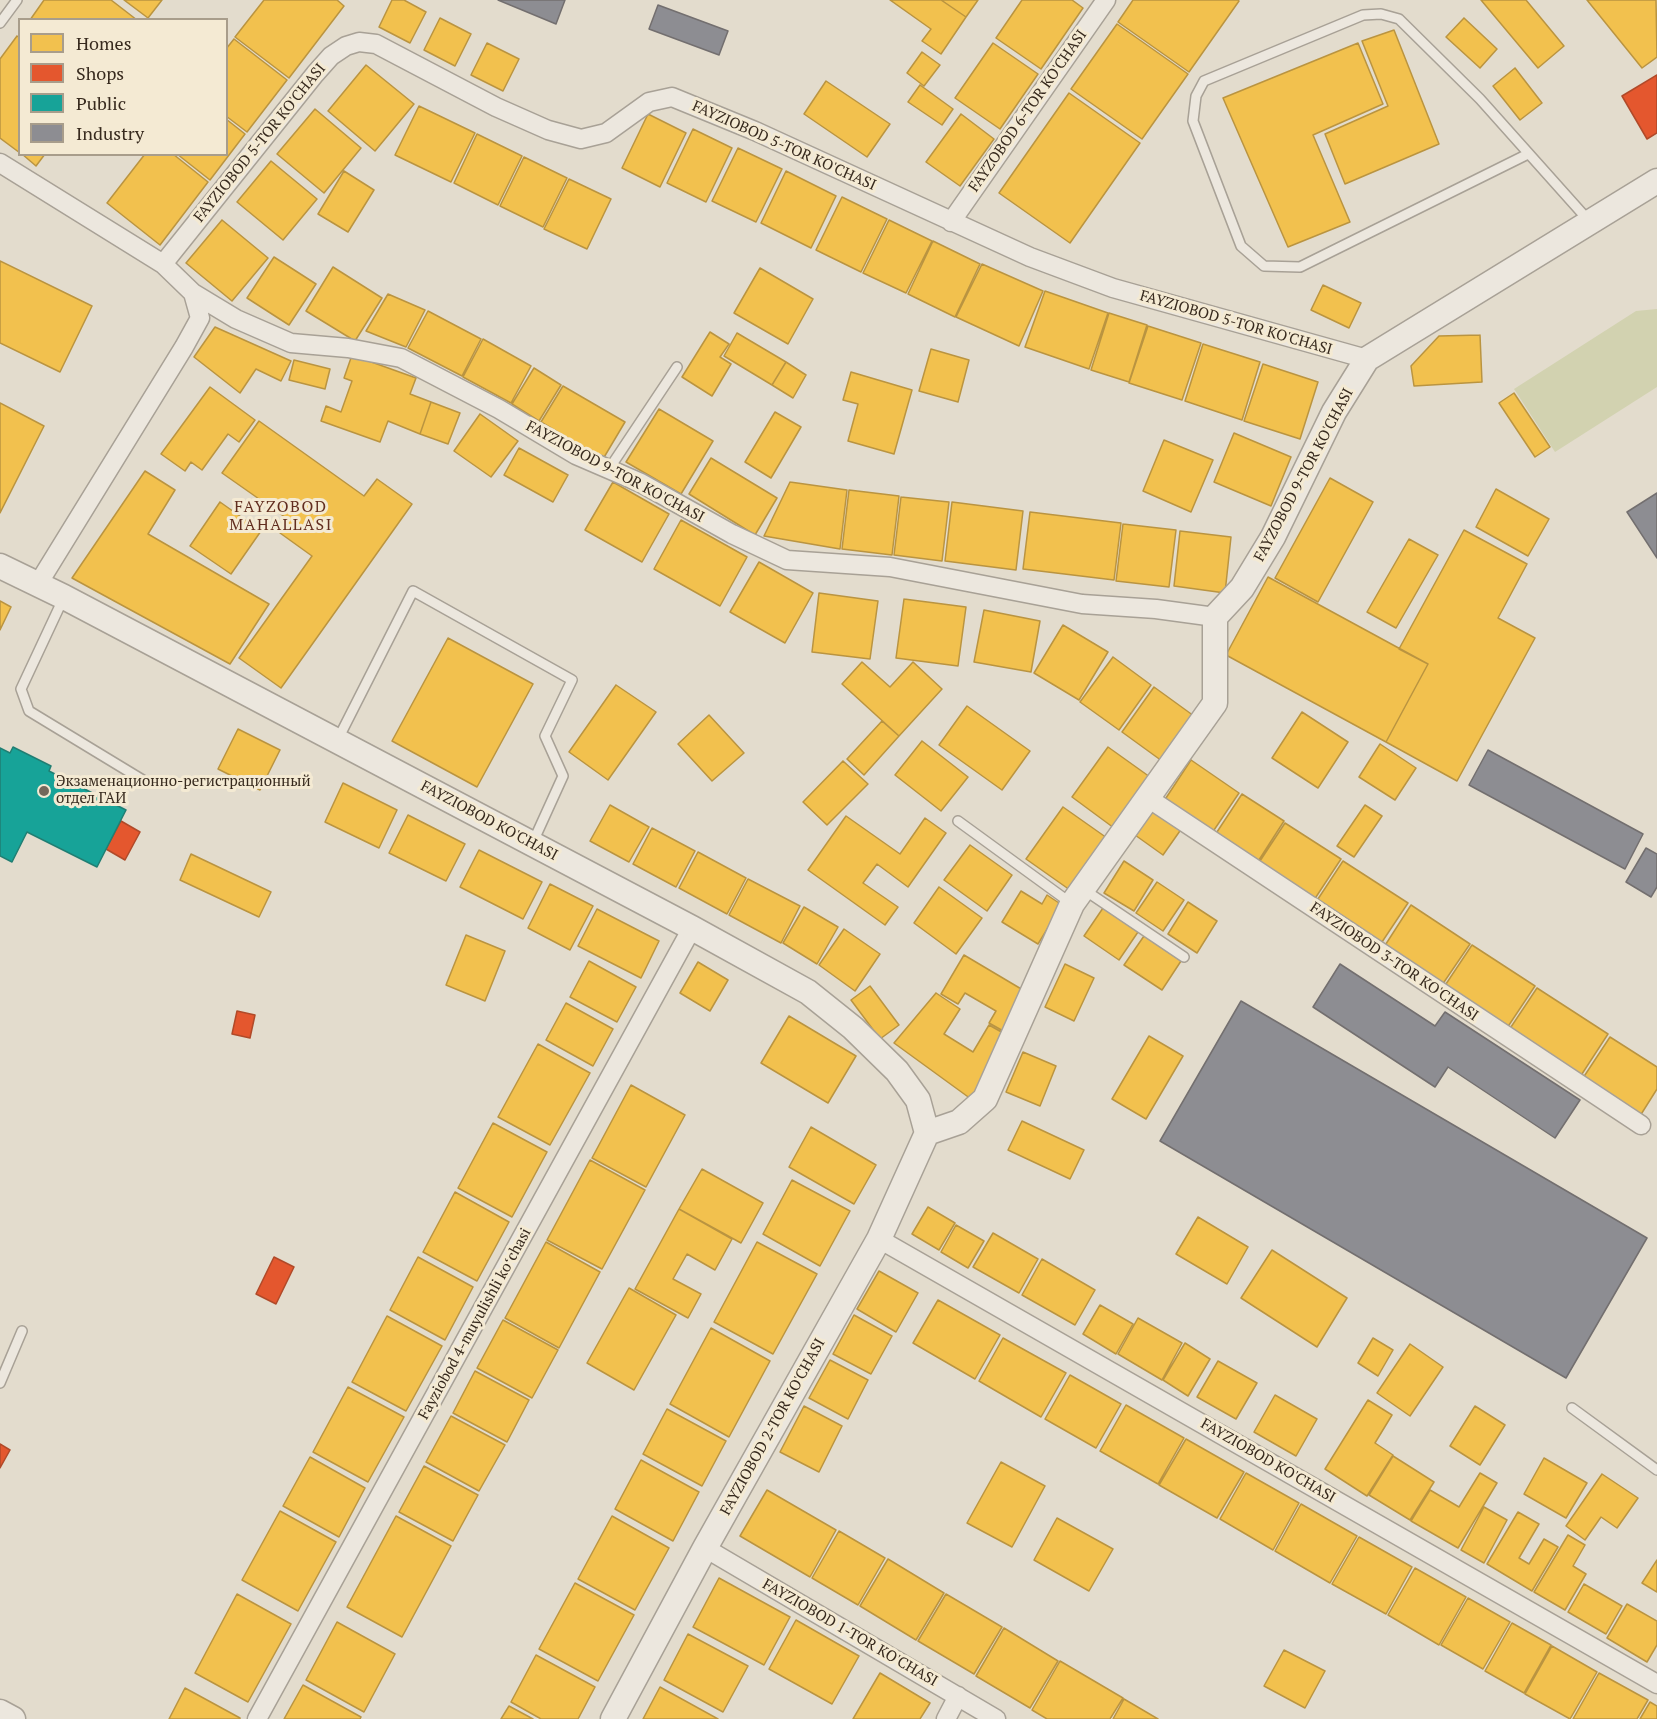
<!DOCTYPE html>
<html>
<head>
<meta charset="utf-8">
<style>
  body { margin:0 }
  #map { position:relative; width:1657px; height:1719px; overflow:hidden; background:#e3dccd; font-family:"PT Serif",serif }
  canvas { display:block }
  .legend { position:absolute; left:18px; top:18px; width:210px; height:138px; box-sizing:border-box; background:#f4ead3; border:2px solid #a89d8b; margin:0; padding:8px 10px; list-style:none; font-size:18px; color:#372a1e }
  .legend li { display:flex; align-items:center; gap:12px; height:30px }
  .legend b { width:30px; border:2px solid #a89d8b }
</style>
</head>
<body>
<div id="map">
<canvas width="1657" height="1719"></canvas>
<ul class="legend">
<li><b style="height:16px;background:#f2c14e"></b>Homes</li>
<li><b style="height:16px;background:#e4572e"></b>Shops</li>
<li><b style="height:16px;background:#17a398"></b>Public</li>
<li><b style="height:16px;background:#8d8d92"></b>Industry</li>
</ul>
</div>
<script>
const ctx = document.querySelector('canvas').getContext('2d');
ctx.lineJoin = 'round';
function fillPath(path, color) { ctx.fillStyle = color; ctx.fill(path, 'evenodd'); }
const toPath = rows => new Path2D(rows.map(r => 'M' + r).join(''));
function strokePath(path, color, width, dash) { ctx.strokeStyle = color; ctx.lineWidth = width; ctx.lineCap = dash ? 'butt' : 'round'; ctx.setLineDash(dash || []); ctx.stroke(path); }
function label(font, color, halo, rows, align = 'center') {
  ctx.font = font + ' "PT Serif",serif'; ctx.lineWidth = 6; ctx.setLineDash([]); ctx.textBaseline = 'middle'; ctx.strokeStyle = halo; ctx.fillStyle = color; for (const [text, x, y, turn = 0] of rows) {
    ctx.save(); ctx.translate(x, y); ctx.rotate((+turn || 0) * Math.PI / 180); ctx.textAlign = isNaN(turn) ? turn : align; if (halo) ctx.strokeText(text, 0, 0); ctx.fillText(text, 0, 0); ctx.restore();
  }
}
fillPath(toPath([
  [1657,309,1657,387,1555,452,1514,389,1636,311]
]), '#d2d2b0');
const homes = toPath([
  [44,0,111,0,137,20,30,20,44,0],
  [124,0,162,0,148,18,124,0],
  [264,0,337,0,344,6,289,78,235,37,264,0],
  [392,0,404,0,426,12,410,43,379,27,392,0],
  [890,0,941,0,966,17,941,54,922,41,931,29,890,0],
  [941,0,978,0,966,17,941,0],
  [1022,0,1072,0,1083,8,1041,69,996,38,1022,0],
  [1133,0,1238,0,1239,1,1189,72,1118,22,1133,0],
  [1481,0,1526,0,1564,46,1538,68,1481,0],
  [1587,0,1656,0,1657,57,1642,68,1587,0],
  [440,18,471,34,455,66,424,50,440,18],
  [1464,18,1497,49,1480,68,1446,37,1464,18],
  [1117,24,1188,74,1142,139,1071,89,1117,24],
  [1394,30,1439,144,1345,184,1325,134,1388,106,1362,41,1394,30],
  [17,36,20,38,20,153,0,138,0,59,17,36],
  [234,39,287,80,247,132,226,116,226,49,234,39],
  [487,43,519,59,503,91,471,75,487,43],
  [993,43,1038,74,1000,129,955,98,993,43],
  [1358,43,1383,104,1313,135,1350,222,1288,247,1223,98,1358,43],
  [922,52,940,65,924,86,907,73,922,52],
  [366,65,414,104,375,151,328,111,366,65],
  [1515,68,1542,103,1520,120,1493,86,1515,68],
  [826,81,890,124,867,157,804,114,826,81],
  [920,85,953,109,942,125,908,102,920,85],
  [1069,93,1140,143,1070,243,999,193,1069,93],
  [419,106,475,133,451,182,395,155,419,106],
  [315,109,361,148,324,193,277,154,315,109],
  [648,114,686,133,660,187,622,168,648,114],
  [961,114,994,139,960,186,926,162,961,114],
  [226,119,245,134,210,180,177,154,226,154,226,119],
  [693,129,732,148,706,202,667,183,693,129],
  [477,134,522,156,498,205,454,183,477,134],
  [738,148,782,169,756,222,712,201,738,148],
  [22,154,45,154,36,166,22,154],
  [145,154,173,154,208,182,160,245,107,203,145,154],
  [524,157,567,178,543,227,500,206,524,157],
  [271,161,317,199,283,240,237,202,271,161],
  [344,171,374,190,348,232,318,214,344,171],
  [786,171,836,196,811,248,761,223,786,171],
  [569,179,611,199,587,249,544,229,569,179],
  [842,197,887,219,861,272,816,250,842,197],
  [222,220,268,258,232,301,186,263,222,220],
  [889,220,932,241,906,293,863,273,889,220],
  [933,241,980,264,955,317,908,294,933,241],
  [274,257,316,284,289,325,247,298,274,257],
  [0,261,92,306,60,372,0,343,0,261],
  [982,264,1043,291,1019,346,956,317,982,264],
  [333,267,382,298,355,341,306,311,333,267],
  [760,268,813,299,788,344,734,313,760,268],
  [1323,285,1361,303,1349,328,1311,310,1323,285],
  [1045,291,1108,313,1089,369,1025,347,1045,291],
  [388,294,425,310,406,347,366,331,388,294],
  [428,311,481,339,462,376,408,348,428,311],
  [1109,313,1147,325,1129,382,1091,370,1109,313],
  [1148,326,1201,343,1182,400,1129,383,1148,326],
  [215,327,291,361,281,381,256,369,240,393,194,357,215,327],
  [710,332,729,344,720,357,731,364,712,396,682,377,710,332],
  [737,333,786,362,772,385,724,356,737,333],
  [1480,335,1482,382,1414,386,1411,366,1439,336,1480,335],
  [483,339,531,366,511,403,463,377,483,339],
  [1203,344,1260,362,1242,420,1185,401,1203,344],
  [931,349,969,360,958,402,919,391,931,349],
  [352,355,416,378,410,394,431,402,420,434,388,421,380,442,321,421,326,406,341,412,352,381,344,378,352,355],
  [294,360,330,369,325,389,289,380,294,360],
  [786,362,806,375,793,398,772,385,786,362],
  [1263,364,1318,382,1300,439,1244,421,1263,364],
  [534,368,561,385,539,421,512,404,534,368],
  [851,372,912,390,894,454,848,441,858,404,843,400,851,372],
  [563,386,625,422,603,459,541,422,563,386],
  [210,387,255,420,239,442,228,434,202,470,191,462,185,471,161,454,210,387],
  [1514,393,1550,447,1535,457,1499,403,1514,393],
  [431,402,460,413,448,444,420,434,431,402],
  [0,403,44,426,0,513,0,403],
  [659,409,713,441,681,494,626,462,659,409],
  [775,412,801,427,771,478,745,462,775,412],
  [480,414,518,441,491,477,454,451,480,414],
  [259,421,364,496,377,479,412,504,281,688,239,658,312,556,280,533,289,520,222,473,259,421],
  [1234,433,1291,457,1271,506,1214,482,1234,433],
  [1164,440,1213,460,1191,512,1143,491,1164,440],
  [519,448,568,475,553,502,504,475,519,448],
  [711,458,777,498,755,535,689,494,711,458],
  [145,471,175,490,148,534,269,604,230,664,72,578,145,471],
  [1330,478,1373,502,1318,602,1275,578,1330,478],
  [613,482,669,514,642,562,585,530,613,482],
  [790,482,847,490,840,549,764,536,790,482],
  [1496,489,1549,519,1528,556,1476,527,1496,489],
  [849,490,899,496,892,555,842,549,849,490],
  [901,497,949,502,942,561,894,555,901,497],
  [220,502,261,531,231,574,190,546,220,502],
  [952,502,1023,511,1016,570,945,561,952,502],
  [1030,512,1121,523,1114,580,1023,569,1030,512],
  [681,520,747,557,720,606,654,569,681,520],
  [1123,524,1176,530,1169,587,1116,581,1123,524],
  [1464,530,1527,564,1498,618,1535,638,1457,781,1386,742,1428,664,1399,649,1464,530],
  [1180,531,1231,537,1225,593,1174,586,1180,531],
  [1409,539,1438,555,1396,628,1367,612,1409,539],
  [759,562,813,593,785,643,730,612,759,562],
  [1268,577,1428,664,1386,742,1226,655,1268,577],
  [819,593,878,601,870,659,812,652,819,593],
  [904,599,966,607,958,666,896,658,904,599],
  [0,601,11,607,0,630,0,601],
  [984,610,1040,621,1031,672,974,662,984,610],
  [1063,625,1108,652,1079,700,1034,673,1063,625],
  [448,638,533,684,477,787,392,741,448,638],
  [1113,657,1151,685,1119,730,1080,702,1113,657],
  [862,662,890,687,913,662,942,689,899,736,842,684,862,662],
  [616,685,656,712,608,780,569,752,616,685],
  [1154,687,1194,716,1162,761,1122,732,1154,687],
  [967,706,1030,751,1002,790,939,745,967,706],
  [1302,712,1348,742,1318,788,1272,758,1302,712],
  [709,715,744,753,712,781,678,744,709,715],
  [882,721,899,736,864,775,847,759,882,721],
  [238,729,280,750,260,790,218,769,238,729],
  [922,741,968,777,941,811,895,775,922,741],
  [1380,744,1416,768,1395,800,1359,777,1380,744],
  [1108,747,1150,777,1114,828,1072,797,1108,747],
  [1191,760,1239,793,1212,833,1164,801,1191,760],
  [843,761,868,784,827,825,803,802,843,761],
  [343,783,397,810,379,848,325,822,343,783],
  [1242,794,1284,821,1257,863,1215,835,1242,794],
  [610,805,649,827,629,862,590,841,610,805],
  [1365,805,1382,816,1354,857,1337,846,1365,805],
  [1063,807,1107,838,1070,890,1026,859,1063,807],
  [1154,808,1182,828,1163,855,1135,835,1154,808],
  [408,815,465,844,446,881,389,853,408,815],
  [846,816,900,854,925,818,946,833,908,887,877,864,863,883,898,907,885,925,808,870,846,816],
  [1285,823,1341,859,1314,900,1258,864,1285,823],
  [652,828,695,851,676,887,633,864,652,828],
  [970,845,1012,875,987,911,944,880,970,845],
  [479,850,542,882,523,919,460,887,479,850],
  [698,852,746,878,727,914,679,888,698,852],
  [191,854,271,892,259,917,180,880,191,854],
  [1124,861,1153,880,1134,911,1104,893,1124,861],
  [1343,861,1408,903,1380,945,1316,902,1343,861],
  [748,879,800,906,781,943,729,915,748,879],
  [1157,882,1184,900,1163,931,1136,913,1157,882],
  [550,884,593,906,570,950,528,928,550,884],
  [939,887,982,918,956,954,914,923,939,887],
  [1021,891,1042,904,1047,895,1062,905,1038,944,1002,922,1021,891],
  [1188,902,1217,921,1197,953,1168,934,1188,902],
  [1411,905,1470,944,1442,985,1384,947,1411,905],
  [804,907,838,927,817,964,783,943,804,907],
  [1103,908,1138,932,1119,960,1084,936,1103,908],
  [597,909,659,941,641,978,578,946,597,909],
  [844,929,880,954,855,991,819,965,844,929],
  [466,935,505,951,485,1001,446,985,466,935],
  [1144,936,1181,961,1162,990,1124,965,1144,936],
  [1472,945,1535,986,1507,1028,1444,987,1472,945],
  [964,955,1028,993,1005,1032,989,1023,996,1011,965,993,958,1004,941,994,964,955],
  [589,961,636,987,617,1022,570,997,589,961],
  [698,962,728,980,710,1011,680,993,698,962],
  [1065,964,1094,978,1074,1021,1045,1007,1065,964],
  [870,986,899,1025,880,1039,851,1000,870,986],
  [1537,988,1608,1034,1580,1077,1509,1030,1537,988],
  [936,993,960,1009,944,1034,973,1052,989,1025,1005,1034,971,1099,894,1043,936,993],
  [566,1003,613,1029,593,1066,546,1040,566,1003],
  [789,1016,856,1056,828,1103,761,1063,789,1016],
  [1149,1036,1183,1056,1146,1119,1112,1099,1149,1036],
  [1610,1037,1657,1067,1657,1089,1640,1116,1583,1078,1610,1037],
  [538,1044,590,1073,550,1145,498,1117,538,1044],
  [1023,1052,1056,1066,1040,1106,1006,1092,1023,1052],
  [631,1085,685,1115,646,1187,592,1158,631,1085],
  [1022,1121,1084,1150,1070,1179,1008,1150,1022,1121],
  [493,1123,547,1152,512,1217,458,1188,493,1123],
  [811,1127,876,1165,854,1204,789,1167,811,1127],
  [590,1160,645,1190,602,1269,547,1240,590,1160],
  [702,1169,763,1203,741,1243,679,1209,702,1169],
  [792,1180,850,1211,820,1266,763,1234,792,1180],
  [455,1192,509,1222,477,1281,423,1252,455,1192],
  [928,1207,955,1223,939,1250,912,1234,928,1207],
  [679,1209,732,1239,715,1270,687,1254,673,1279,701,1294,688,1318,635,1289,679,1209],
  [1198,1217,1248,1247,1227,1284,1176,1254,1198,1217],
  [956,1225,984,1241,968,1268,941,1252,956,1225],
  [993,1233,1038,1259,1019,1293,973,1267,993,1233],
  [546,1242,600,1272,559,1348,505,1318,546,1242],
  [757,1242,817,1274,773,1354,714,1322,757,1242],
  [1272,1250,1347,1298,1317,1347,1241,1298,1272,1250],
  [418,1257,473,1287,445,1340,390,1310,418,1257],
  [1042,1259,1095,1290,1075,1325,1022,1295,1042,1259],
  [879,1271,918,1293,896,1332,857,1309,879,1271],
  [629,1288,676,1315,634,1390,587,1363,629,1288],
  [938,1300,1000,1335,975,1379,913,1343,938,1300],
  [1100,1305,1133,1324,1116,1354,1083,1334,1100,1305],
  [854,1315,892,1336,871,1374,833,1354,854,1315],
  [387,1316,442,1346,406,1411,352,1382,387,1316],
  [1138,1318,1182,1343,1162,1380,1118,1354,1138,1318],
  [503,1320,558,1350,532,1398,477,1368,503,1320],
  [711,1328,770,1361,729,1437,670,1404,711,1328],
  [1003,1338,1066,1373,1041,1417,979,1381,1003,1338],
  [1373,1338,1393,1350,1378,1376,1358,1363,1373,1338],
  [1185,1343,1210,1359,1188,1396,1163,1380,1185,1343],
  [1410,1344,1443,1367,1410,1416,1377,1393,1410,1344],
  [830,1360,868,1380,848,1419,809,1398,830,1360],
  [1218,1361,1257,1383,1236,1419,1197,1397,1218,1361],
  [475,1371,529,1400,507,1442,453,1413,475,1371],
  [1070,1375,1121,1404,1096,1448,1045,1419,1070,1375],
  [348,1387,404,1417,368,1482,313,1452,348,1387],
  [1275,1395,1317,1419,1296,1456,1254,1432,1275,1395],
  [1368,1400,1392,1415,1375,1443,1393,1455,1367,1496,1325,1469,1368,1400],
  [1126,1405,1184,1438,1158,1484,1100,1451,1126,1405],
  [804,1406,842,1426,819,1472,780,1452,804,1406],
  [1475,1406,1505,1425,1480,1465,1450,1446,1475,1406],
  [667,1409,726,1441,702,1486,643,1454,667,1409],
  [451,1416,505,1445,479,1491,426,1462,451,1416],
  [1186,1439,1244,1472,1217,1518,1159,1485,1186,1439],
  [1393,1456,1434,1482,1410,1520,1369,1495,1393,1456],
  [310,1457,365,1488,339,1537,283,1506,310,1457],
  [1544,1458,1587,1483,1566,1518,1524,1494,1544,1458],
  [641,1460,699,1492,673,1541,615,1509,641,1460],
  [1001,1462,1045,1486,1012,1547,967,1523,1001,1462],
  [424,1466,478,1495,453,1541,399,1512,424,1466],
  [1246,1473,1299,1503,1273,1550,1220,1519,1246,1473],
  [1480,1473,1497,1483,1458,1548,1411,1521,1430,1490,1459,1507,1480,1473],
  [1602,1474,1638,1498,1617,1528,1601,1517,1585,1540,1566,1526,1602,1474],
  [767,1490,836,1530,810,1577,740,1536,767,1490],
  [1301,1504,1357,1536,1330,1583,1275,1551,1301,1504],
  [1484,1507,1507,1520,1484,1563,1461,1550,1484,1507],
  [280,1511,336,1542,298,1611,242,1580,280,1511],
  [1518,1512,1539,1524,1519,1558,1529,1564,1544,1539,1558,1547,1532,1591,1487,1564,1518,1512],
  [396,1516,451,1546,402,1637,347,1607,396,1516],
  [612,1516,669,1548,635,1610,578,1579,612,1516],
  [1057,1518,1113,1549,1089,1591,1034,1560,1057,1518],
  [839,1531,885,1558,858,1605,812,1578,839,1531],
  [1568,1535,1585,1545,1573,1566,1586,1574,1565,1610,1534,1592,1568,1535],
  [1359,1537,1412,1567,1386,1614,1332,1584,1359,1537],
  [888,1559,944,1593,916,1640,860,1606,888,1559],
  [1657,1560,1657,1592,1642,1583,1657,1560],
  [1415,1568,1466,1597,1439,1645,1388,1615,1415,1568],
  [719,1578,790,1617,764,1665,693,1627,719,1578],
  [575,1583,634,1615,598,1681,539,1649,575,1583],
  [1584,1584,1622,1606,1606,1634,1568,1612,1584,1584],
  [237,1594,291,1624,248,1702,195,1673,237,1594],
  [946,1594,1002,1627,974,1674,918,1641,946,1594],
  [1468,1598,1510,1622,1483,1669,1441,1645,1468,1598],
  [1627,1604,1657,1621,1657,1645,1647,1662,1607,1638,1627,1604],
  [796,1620,859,1656,832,1704,769,1669,796,1620],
  [337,1622,395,1654,364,1712,306,1680,337,1622],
  [1512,1623,1551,1645,1524,1693,1485,1671,1512,1623],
  [1004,1628,1058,1661,1030,1708,976,1676,1004,1628],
  [688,1634,748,1666,723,1712,664,1680,688,1634],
  [1552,1646,1597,1672,1570,1719,1525,1694,1552,1646],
  [1284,1650,1325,1671,1305,1708,1264,1686,1284,1650],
  [536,1655,595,1687,578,1719,541,1719,511,1702,536,1655],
  [1060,1661,1123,1698,1110,1719,1047,1719,1032,1710,1060,1661],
  [880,1673,930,1703,920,1719,853,1719,880,1673],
  [1599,1673,1648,1700,1637,1719,1573,1719,1599,1673],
  [303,1685,361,1717,360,1719,284,1719,303,1685],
  [660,1687,718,1719,643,1719,660,1687],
  [185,1688,240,1718,240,1719,169,1719,185,1688],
  [1124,1699,1158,1719,1113,1719,1124,1699],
  [1650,1702,1657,1706,1657,1719,1640,1719,1650,1702],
  [509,1706,533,1719,501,1719,509,1706]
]);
fillPath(homes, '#f2c14e');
strokePath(homes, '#ba9440', 1.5);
const shops = toPath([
  [1657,75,1657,133,1647,139,1622,96,1657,75],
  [121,821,140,832,125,860,106,849,121,821],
  [237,1011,255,1015,250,1038,232,1034,237,1011],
  [274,1257,294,1267,276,1304,256,1294,274,1257],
  [0,1444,10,1450,0,1468,0,1444]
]);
fillPath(shops, '#e4572e');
strokePath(shops, '#b04a29', 1.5);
const public = toPath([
  [13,747,51,766,49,771,126,810,97,867,27,832,12,862,0,856,0,748,10,753,13,747]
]);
fillPath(public, '#17a398');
strokePath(public, '#217f73', 1.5);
const industry = toPath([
  [498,0,565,0,556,24,498,0],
  [658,5,728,31,719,55,649,29,658,5],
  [1657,493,1657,558,1627,512,1657,493],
  [1488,750,1643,834,1625,869,1469,785,1488,750],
  [1646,848,1657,854,1657,887,1651,897,1626,882,1646,848],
  [1340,964,1435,1026,1445,1012,1580,1100,1555,1138,1448,1067,1435,1087,1313,1007,1340,964],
  [1241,1001,1647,1238,1566,1378,1160,1141,1241,1001]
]);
fillPath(industry, '#8d8d92');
strokePath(industry, '#736f6f', 1.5);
const service = toPath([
  [0,23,17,0],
  [1528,154,1300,267,1264,266,1241,246,1193,121,1196,96,1204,81,1363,15,1381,14,1399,19,1480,99,1589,221],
  [609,469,677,367],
  [64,597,21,689,29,711,146,782],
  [337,741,413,591,572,680,545,736,563,776,533,842],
  [958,821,1072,904],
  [1083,889,1184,957],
  [0,1383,22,1331],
  [1572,1408,1657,1470]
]);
const minor = toPath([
  [0,163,163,264,193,293,236,319,291,343,348,348,401,358,499,409,576,455,641,483,732,534,787,560,890,567,1082,604,1156,609,1215,617],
  [951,222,1106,0],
  [163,264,315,74,331,56,346,46,359,42,376,44,496,107,548,130,581,139,606,133,649,102,672,97,755,131,1030,257,1113,288,1367,359],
  [38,584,184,347,200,318,193,293],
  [1148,798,1641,1125],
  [879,1239,1657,1684],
  [705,1548,996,1719],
  [257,1719,692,928],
  [946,1719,958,1696]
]);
const tertiary = toPath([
  [0,566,64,597,692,928,808,992,853,1028,897,1071,918,1100,927,1133],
  [927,1133,959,1122,985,1099,1072,904,1215,703,1215,617,1242,588,1273,537,1334,412,1367,359,1657,181],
  [0,1712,13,1719],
  [613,1719,705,1548,879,1239,927,1133]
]);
strokePath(service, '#a8a196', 12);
strokePath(minor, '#a8a196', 21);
strokePath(tertiary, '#a8a196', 27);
strokePath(service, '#ece7de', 9);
strokePath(minor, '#ece7de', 18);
strokePath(tertiary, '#ece7de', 24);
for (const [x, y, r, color] of [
  [44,791,6,"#73685b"]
]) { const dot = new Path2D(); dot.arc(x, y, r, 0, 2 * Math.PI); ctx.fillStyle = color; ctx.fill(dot); strokePath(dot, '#f4ead3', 2); }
label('15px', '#372a1e', '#f4ead3', [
  ["FAYZOBOD 6-TOR KO'CHASI",1028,111,-55],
  ["FAYZIOBOD 5-TOR KO'CHASI",260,143,-51],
  ["FAYZIOBOD 5-TOR KO'CHASI",784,146,24],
  ["FAYZIOBOD 5-TOR KO'CHASI",1236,323,16],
  ["FAYZIOBOD 9-TOR KO'CHASI",615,472,28],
  ["FAYZOBOD 9-TOR KO'CHASI",1304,475,-62],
  ["FAYZIOBOD KO'CHASI",489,821,28],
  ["FAYZIOBOD 3-TOR KO'CHASI",1394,962,34],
  ["Fayziobod 4-muyulishli koʻchasi",475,1324,-61],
  ["FAYZIOBOD 2-TOR KO'CHASI",773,1427,-61],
  ["FAYZIOBOD KO'CHASI",1268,1461,30],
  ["FAYZIOBOD 1-TOR KO'CHASI",850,1633,30]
]);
label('15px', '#372a1e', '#f4ead3', [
  ["Экзаменационно-регистрационный",56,782],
  ["отдел ГАИ",56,799]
], 'left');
ctx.letterSpacing = '1.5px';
label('16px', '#612d1f', '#f4ead3', [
  ["FAYZOBOD",281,507],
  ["MAHALLASI",281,525]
]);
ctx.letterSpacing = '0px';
</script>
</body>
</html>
